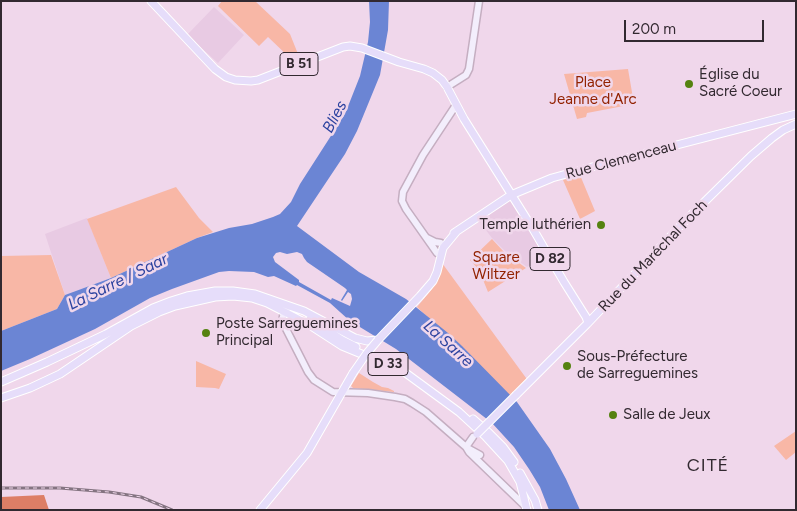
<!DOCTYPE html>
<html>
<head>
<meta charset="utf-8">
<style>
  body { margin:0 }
  #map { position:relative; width:797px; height:511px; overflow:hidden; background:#f0d7eb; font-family:Figtree,sans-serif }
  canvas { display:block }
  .frame { position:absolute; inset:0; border:2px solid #322930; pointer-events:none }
  .scale { position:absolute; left:624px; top:20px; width:140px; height:22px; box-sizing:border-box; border:2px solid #322930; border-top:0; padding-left:6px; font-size:15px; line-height:18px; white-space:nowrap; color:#322930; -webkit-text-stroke:4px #f0d7eb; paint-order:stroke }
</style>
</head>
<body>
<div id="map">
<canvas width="797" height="511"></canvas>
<div class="frame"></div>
<div class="scale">200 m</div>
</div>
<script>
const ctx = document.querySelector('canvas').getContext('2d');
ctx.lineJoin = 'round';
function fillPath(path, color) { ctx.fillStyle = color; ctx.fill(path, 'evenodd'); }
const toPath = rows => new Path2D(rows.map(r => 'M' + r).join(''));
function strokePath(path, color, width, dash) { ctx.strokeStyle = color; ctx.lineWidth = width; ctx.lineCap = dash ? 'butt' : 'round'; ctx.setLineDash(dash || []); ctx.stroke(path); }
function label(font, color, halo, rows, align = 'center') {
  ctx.font = font + ' Figtree,sans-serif'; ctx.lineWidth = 5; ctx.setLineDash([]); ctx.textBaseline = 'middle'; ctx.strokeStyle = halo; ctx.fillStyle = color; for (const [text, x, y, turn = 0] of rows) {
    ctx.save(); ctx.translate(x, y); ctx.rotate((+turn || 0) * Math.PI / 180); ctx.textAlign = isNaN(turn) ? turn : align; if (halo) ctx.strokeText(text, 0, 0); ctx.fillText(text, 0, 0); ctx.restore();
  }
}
fillPath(toPath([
  [214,7,244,35,218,63,187,35],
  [510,200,545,254,527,267,505,251,492,238,478,220],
  [87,218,111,278,65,295,45,234]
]), '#e8cae3');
fillPath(toPath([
  [222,1,255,1,290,34,298,54,290,58,268,37,259,46,218,6],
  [628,69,634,104,587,113,586,117,577,119,564,74],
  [580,175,595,211,580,219,563,180],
  [176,187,199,218,213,232,197,238,111,278,87,219],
  [492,239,504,252,526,268,488,292,479,270,470,260],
  [51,255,65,295,57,309,1,331,1,256],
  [442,263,529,382,513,399,417,307,432,289,439,277],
  [196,361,226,374,219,389,215,388,196,387],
  [359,373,373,382,382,387,388,388,394,391,394,392,353,388,351,386],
  [796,431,796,452,786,460,774,446]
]), '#f8b7a6');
fillPath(toPath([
  [44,495,49,510,1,510,1,497]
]), '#dd7e66');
fillPath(toPath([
  [369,1,389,1,388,30,380,75,357,131,345,154,297,226,359,272,406,299,448,333,462,346,517,402,550,449,566,479,580,510,549,510,540,487,529,469,514,447,492,423,396,349,350,321,330,303,297,285,296,286,274,276,268,277,254,272,229,271,219,272,172,289,150,298,95,329,30,359,1,371,1,331,57,309,65,295,111,278,197,238,229,228,252,224,273,217,280,214,291,202,300,184,345,114,360,76,368,42,370,22],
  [280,252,287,254,297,252,302,254,304,258,307,262,345,288,347,290,341,300,342,301,348,292,351,294,352,299,350,306,332,298,331,300,299,282,299,280,275,262,273,257,276,253]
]), '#6b85d4');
const secondary = toPath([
  [447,87,466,75,469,69,479,1],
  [427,238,435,242,441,243],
  [437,253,406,209,402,201,403,192,423,155,456,105],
  [287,309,284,312,282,321,308,372,314,380,333,392,368,393,395,397,405,399,412,403,426,412,466,447,469,452,526,507],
  [466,447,473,437],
  [469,449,480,455]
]);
const primary = toPath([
  [151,1,215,69,226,77,235,80,251,81,258,80,343,47,350,46,362,48,399,62,424,69,433,73,442,80,447,87,464,119,533,229,564,282,586,317,588,323],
  [454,233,511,195,552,178,588,168,796,114],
  [310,319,342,340,356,347],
  [1,382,47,362,106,334,153,308,171,301,187,296,215,291,233,291,255,294,304,311,355,338,367,341,378,340,420,296,433,281,437,272,443,248,457,231],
  [516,395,588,323,683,223,751,156,772,138,783,130,796,124],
  [1,398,30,388,60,374,131,326,159,312,175,306,215,297,233,296,252,298,267,303,308,324,342,346,403,371,459,412,485,436,508,461,520,482,527,510],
  [473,419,489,433,503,447,514,462],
  [520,473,535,500,538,510],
  [260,510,307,453,353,373]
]);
strokePath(secondary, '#c5aec1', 9);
strokePath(primary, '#fff', 9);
strokePath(secondary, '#f3eefc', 6);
strokePath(primary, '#e6ddfa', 7);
const rail = toPath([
  [1,488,60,488,109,492,141,497,172,510]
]);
strokePath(rail, '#847481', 3);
strokePath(rail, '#f0d7eb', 1, [4]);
const primaryBridge = toPath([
  [353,373,367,353,378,340],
  [477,434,516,395]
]);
strokePath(primaryBridge, '#fff', 9, []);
strokePath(primaryBridge, '#e6ddfa', 7);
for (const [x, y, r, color] of [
  [689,84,5,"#558210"],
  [601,225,5,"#558210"],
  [206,333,5,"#558210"],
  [567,366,5,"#558210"],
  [613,415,5,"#558210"]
]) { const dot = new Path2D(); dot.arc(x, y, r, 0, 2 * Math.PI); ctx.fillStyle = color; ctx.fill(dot); strokePath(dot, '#f0d7eb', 2); }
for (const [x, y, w] of [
  [299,64,38],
  [550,259,40],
  [388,364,40]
]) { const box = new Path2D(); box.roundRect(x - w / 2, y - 11.5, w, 23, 4); ctx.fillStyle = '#f0d7eb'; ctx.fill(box); strokePath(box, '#322930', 1); }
label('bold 14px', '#322930', null, [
  ["B 51",299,64],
  ["D 82",550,259],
  ["D 33",388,364]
]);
label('15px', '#322930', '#f0d7eb', [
  ["Église du",699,75],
  ["Sacré Coeur",699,92],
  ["Temple luthérien",591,225,"right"],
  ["Poste Sarreguemines",216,324],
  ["Principal",216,341],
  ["Sous-Préfecture",577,357],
  ["de Sarreguemines",577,374],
  ["Salle de Jeux",623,415]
], 'left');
label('15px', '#922200', '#f0d7eb', [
  ["Place",593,83],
  ["Jeanne d'Arc",593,100],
  ["Square",496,258],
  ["Wiltzer",496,275]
]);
label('15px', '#322930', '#f0d7eb', [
  ["Rue Clemenceau",621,160,-15],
  ["Rue du Maréchal Foch",653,256,-46]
]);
label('italic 16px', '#2c429f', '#f0d7eb', [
  ["Blies",335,117,-62],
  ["La Sarre / Saar",118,282,-26],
  ["La Sarre",448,344,42]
]);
ctx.letterSpacing = '1px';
label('18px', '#322930', '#f0d7eb', [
  ["CITÉ",708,466]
]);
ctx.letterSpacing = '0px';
</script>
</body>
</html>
